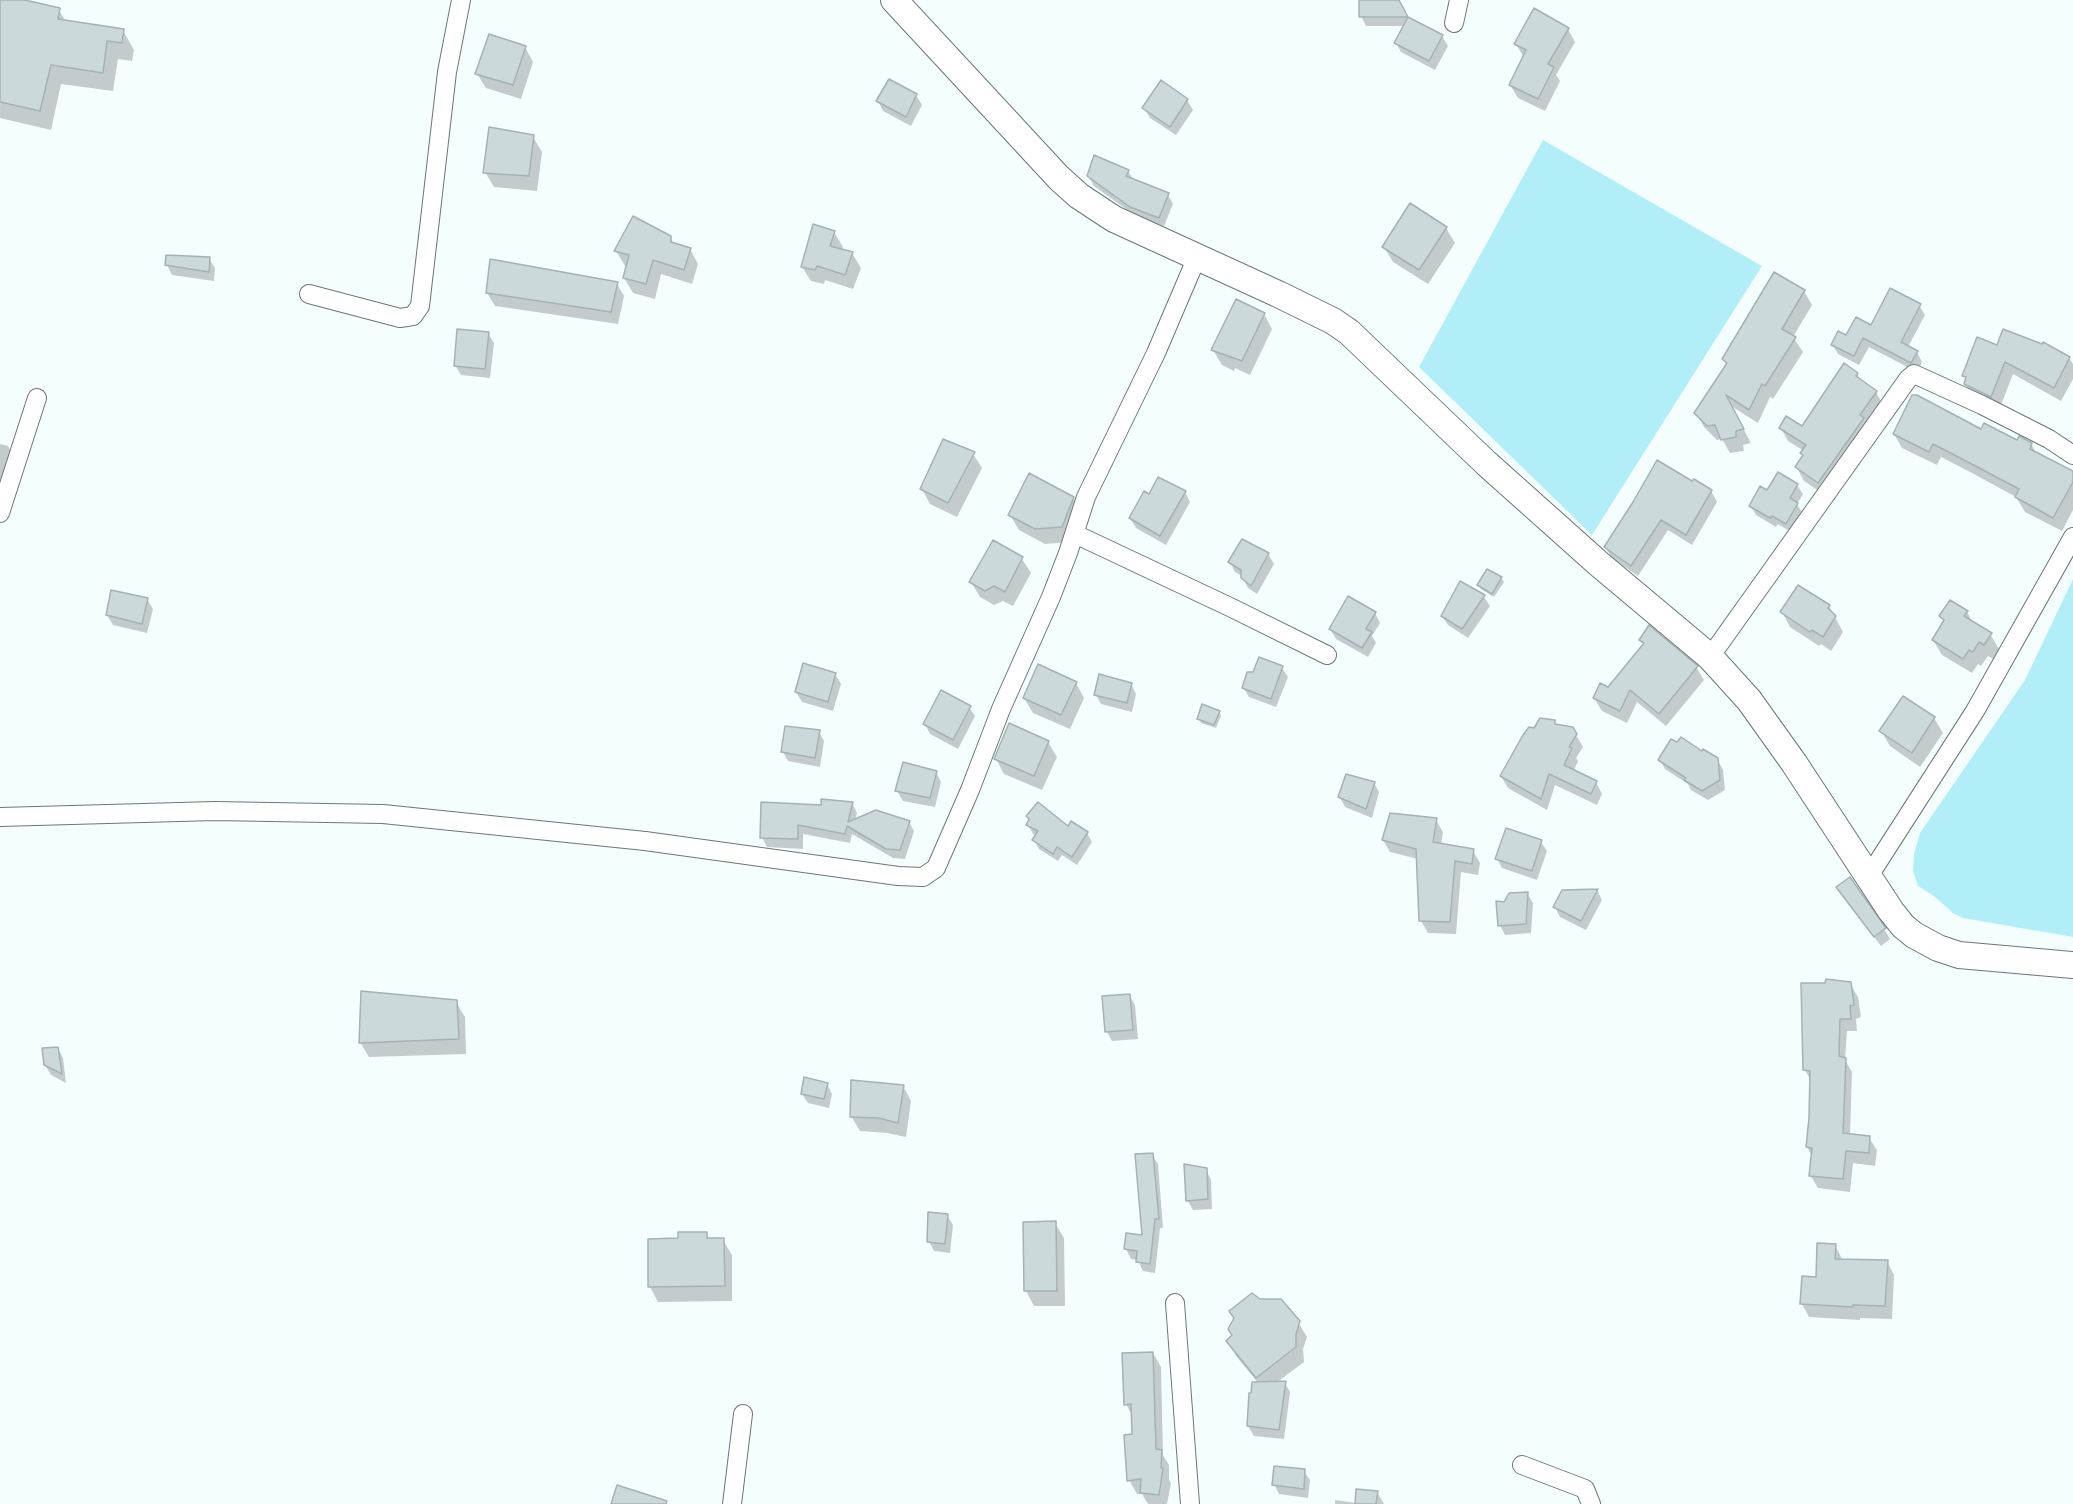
<!DOCTYPE html>
<html>
<head>
<meta charset="utf-8">
<style>
  body { margin:0 }
  canvas { display:block; background:#f5feff }
</style>
</head>
<body>
<canvas width="2073" height="1504"></canvas>
<script>
const ctx = document.querySelector('canvas').getContext('2d');
ctx.lineJoin = 'round';
function fillPath(path, color) { ctx.fillStyle = color; ctx.fill(path, 'evenodd'); }
const toPath = rows => new Path2D(rows.map(r => 'M' + r).join(''));
function strokePath(path, color, width, dash) { ctx.strokeStyle = color; ctx.lineWidth = width; ctx.lineCap = dash ? 'butt' : 'round'; ctx.setLineDash(dash || []); ctx.stroke(path); }
fillPath(toPath([
  [1543,140,1762,266,1592,535,1419,367],
  [2073,579,2073,937,1963,918,1953,913,1934,896,1918,886,1913,871,1914,854,1920,833,2025,680]
]), '#b2eef8');
fillPath(toPath([
  [1,0,18,0,59,10,66,22,123,30,134,50,132,61,118,59,113,91,61,84,51,130,0,118],
  [1360,0,1398,0,1407,18,1442,36,1448,46,1435,70,1401,52,1396,43,1405,26,1366,26,1361,16],
  [1568,29,1575,42,1556,75,1560,81,1545,111,1518,98,1510,85,1523,56,1516,44],
  [525,47,533,62,521,99,486,88,477,74],
  [916,95,922,105,911,126,883,111,878,101],
  [1187,100,1193,110,1176,135,1150,118,1144,108],
  [533,137,542,152,537,191,494,187,485,172],
  [1128,171,1134,181,1168,195,1173,204,1164,226,1137,217,1094,186,1088,176],
  [1446,228,1455,243,1428,284,1393,262,1384,247],
  [834,232,843,247,842,250,852,253,861,268,853,289,825,280,824,284,811,281,802,267],
  [670,237,674,244,690,249,698,264,692,284,661,274,655,299,633,293,624,278,627,267,625,266,616,251],
  [209,259,215,268,214,281,172,275,167,265],
  [617,284,624,296,618,324,495,306,487,293],
  [1804,291,1812,305,1793,337,1803,352,1773,399,1770,397,1758,423,1731,406,1751,443,1743,445,1744,451,1730,453,1722,439,1717,440,1704,427,1696,413,1727,365,1724,359],
  [1919,305,1925,315,1908,347,1917,352,1922,362,1917,372,1869,347,1859,365,1838,354,1833,345],
  [1264,314,1272,329,1250,375,1235,368,1234,371,1222,365,1213,350],
  [488,333,494,343,490,378,461,375,455,365],
  [1998,347,2069,358,2073,364,2073,379,2061,401,2013,374,1999,410,1973,397,1965,384,1967,380,1964,375],
  [1857,374,1862,383,1876,392,1883,405,1826,496,1804,481,1797,468,1804,457,1802,453,1804,451,1788,441,1781,428,1802,428],
  [1981,431,2031,444,2037,454,2073,473,2073,510,2062,531,2025,512,2016,497,1972,473,1941,457,1937,465,1902,448,1894,434],
  [0,444,8,446,16,461,0,504],
  [973,454,982,468,957,517,930,504,922,489],
  [1693,483,1711,491,1717,502,1692,545,1668,530,1638,576,1612,558,1605,547],
  [1797,485,1803,494,1797,504,1803,514,1791,532,1778,524,1776,527,1756,515,1751,506,1767,492],
  [1185,492,1190,502,1166,545,1136,528,1130,518,1150,496],
  [1073,498,1082,513,1070,542,1045,544,1019,530,1010,515],
  [1268,554,1274,564,1257,594,1248,588,1242,576,1235,572,1230,562],
  [1022,559,1031,573,1013,606,1003,601,994,605,980,597,971,582],
  [1501,578,1504,582,1494,597,1481,589,1479,585],
  [1460,583,1484,597,1490,606,1468,638,1448,625,1442,616],
  [147,599,153,609,147,633,113,625,107,615],
  [1829,606,1843,632,1831,651,1821,644,1819,646,1790,627,1782,612],
  [1967,612,1973,623,1990,634,1999,649,1993,659,1988,656,1981,666,1978,664,1972,673,1942,655,1933,640,1944,622,1941,616],
  [1375,613,1380,623,1372,636,1376,643,1368,657,1336,639,1330,629],
  [1641,640,1696,667,1704,680,1666,726,1637,702,1627,723,1602,711,1594,698,1609,688,1644,646],
  [1282,668,1288,677,1276,707,1249,697,1243,687],
  [835,674,841,684,833,711,802,702,796,692],
  [1076,683,1084,698,1070,729,1033,713,1024,698],
  [1131,684,1136,694,1132,712,1101,704,1096,695],
  [1904,698,1934,718,1943,733,1920,767,1890,746,1881,731],
  [969,707,975,716,958,749,930,734,925,724],
  [1219,712,1221,716,1216,728,1201,723,1199,718],
  [1554,722,1556,725,1576,735,1583,747,1576,758,1578,761,1573,772,1596,782,1602,794,1597,805,1555,785,1547,810,1508,788,1501,776,1535,730],
  [819,732,824,741,820,767,788,761,783,752],
  [1048,742,1057,757,1042,790,1004,774,996,759],
  [1702,753,1717,759,1723,770,1725,790,1708,800,1691,790,1688,784,1665,769,1660,760],
  [936,772,941,782,935,807,903,801,897,791],
  [1374,783,1379,792,1372,818,1345,807,1340,797],
  [852,803,857,813,855,821,909,822,914,831,905,859,893,858,852,834,850,843,803,834,803,849,767,847,762,837,822,806],
  [1436,820,1443,832,1441,845,1473,851,1480,863,1478,875,1461,872,1456,934,1428,933,1421,921,1418,859,1390,852,1383,840],
  [1028,825,1068,828,1087,833,1092,842,1077,865,1062,855,1058,861,1039,849,1034,840,1037,836,1033,834],
  [1541,842,1547,851,1537,880,1502,868,1497,858],
  [1838,888,1884,929,1890,939,1881,946],
  [1597,890,1602,900,1586,930,1560,917,1555,907],
  [1527,893,1533,903,1531,933,1505,935,1500,925],
  [1850,984,1858,997,1861,1017,1856,1019,1857,1031,1847,1031,1845,1060,1852,1072,1850,1136,1869,1138,1877,1150,1875,1166,1853,1163,1850,1192,1818,1188,1810,1175,1812,1156,1807,1147,1811,1081,1805,1070],
  [1129,995,1135,1005,1138,1039,1112,1041,1107,1032],
  [456,1002,465,1017,466,1054,369,1057,360,1042],
  [58,1048,63,1058,66,1083,51,1075,45,1065],
  [827,1084,832,1094,829,1108,808,1103,802,1094],
  [903,1086,911,1101,906,1137,887,1133,860,1131,851,1116],
  [1152,1155,1158,1164,1163,1228,1160,1228,1155,1273,1143,1271,1138,1260,1131,1259,1126,1249,1144,1237],
  [1206,1170,1211,1180,1212,1209,1193,1210,1187,1200],
  [947,1215,953,1225,950,1253,934,1251,929,1241],
  [1055,1223,1064,1238,1065,1306,1034,1306,1026,1291],
  [706,1234,710,1240,723,1240,732,1255,732,1301,658,1302,650,1287,679,1240],
  [1835,1245,1843,1261,1887,1261,1894,1275,1892,1319,1860,1318,1860,1320,1809,1317,1802,1304],
  [1298,1322,1307,1337,1303,1349,1304,1362,1276,1383,1285,1383,1290,1392,1284,1439,1254,1436,1248,1426,1259,1384,1236,1356,1228,1341],
  [1153,1353,1161,1367,1163,1455,1169,1465,1169,1480,1171,1483,1167,1504,1148,1504,1142,1494,1137,1494,1129,1480,1133,1417,1126,1404],
  [1304,1471,1310,1480,1308,1498,1279,1494,1274,1484],
  [1377,1492,1384,1504,1335,1504,1335,1500,1356,1503]
]), '#0003');
const building = toPath([
  [0,0,25,0,60,8,58,19,124,29,122,43,107,41,103,73,51,65,40,111,0,102,0,0],
  [1359,0,1399,0,1408,17,1359,17,1359,0],
  [1534,8,1569,28,1548,64,1554,67,1538,99,1509,85,1526,50,1514,44,1534,8],
  [1408,17,1443,35,1429,61,1394,43,1408,17],
  [489,34,526,46,513,85,475,74,489,34],
  [889,79,917,94,906,117,876,101,889,79],
  [1161,80,1188,99,1170,127,1142,108,1161,80],
  [489,127,534,135,529,176,483,173,489,127],
  [1094,155,1129,170,1126,176,1169,193,1159,218,1130,207,1087,176,1094,155],
  [1410,203,1447,227,1419,270,1382,247,1410,203],
  [633,216,671,236,671,242,691,248,684,270,653,260,646,284,623,278,629,255,614,251,633,216],
  [813,224,835,231,830,246,853,252,845,275,817,266,815,270,801,267,813,224],
  [166,255,210,257,209,272,165,265,166,255],
  [490,259,618,282,611,312,486,293,490,259],
  [1774,272,1805,290,1782,329,1796,337,1765,386,1762,384,1749,410,1726,395,1744,429,1736,431,1736,437,1721,440,1715,425,1707,426,1694,413,1727,363,1722,359,1774,272],
  [1890,288,1921,304,1901,342,1918,351,1911,363,1863,338,1854,356,1831,345,1838,331,1846,335,1856,317,1871,325,1890,288],
  [1236,299,1265,313,1242,361,1211,350,1236,299],
  [457,329,489,332,485,369,454,366,457,329],
  [2003,329,2042,344,2043,342,2070,357,2054,388,2005,362,1991,397,1964,384,1966,377,1962,376,1977,337,1997,345,2003,329],
  [1844,363,1858,373,1856,376,1877,391,1860,415,1864,418,1818,483,1795,467,1803,455,1800,453,1806,445,1779,428,1786,416,1802,426,1844,363],
  [1912,395,1917,395,1981,429,1984,423,2017,440,2019,436,2032,443,2030,449,2073,471,2073,482,2053,518,2015,497,2019,489,1962,459,1933,444,1929,452,1893,434,1912,395],
  [943,439,975,452,948,503,920,489,943,439],
  [1657,460,1692,481,1694,479,1712,490,1686,535,1661,520,1631,566,1604,547,1633,502,1657,460],
  [1778,472,1798,484,1790,498,1798,503,1786,524,1772,516,1770,518,1749,506,1760,486,1767,490,1778,472],
  [1029,473,1074,497,1062,527,1035,529,1008,515,1029,473],
  [1158,477,1186,491,1160,536,1129,518,1144,491,1149,494,1158,477],
  [1242,539,1269,553,1251,586,1241,578,1241,570,1228,562,1242,539],
  [993,540,1023,557,1005,592,994,586,985,591,969,582,993,540],
  [1487,569,1502,577,1492,594,1477,585,1487,569],
  [1460,581,1485,595,1462,629,1441,616,1460,581],
  [1798,585,1830,605,1828,608,1836,616,1823,637,1812,630,1810,632,1780,612,1798,585],
  [111,590,148,598,142,624,106,615,111,590],
  [1348,596,1376,612,1366,629,1372,632,1362,648,1329,629,1348,596],
  [1950,600,1968,611,1964,616,1992,633,1984,645,1979,642,1973,652,1969,650,1963,659,1932,640,1944,620,1939,616,1950,600],
  [1649,625,1698,666,1659,714,1630,690,1620,711,1593,698,1600,683,1608,687,1644,643,1639,640,1649,625],
  [1259,657,1283,666,1271,699,1242,688,1247,672,1253,672,1259,657],
  [803,663,836,673,828,702,795,692,803,663],
  [1038,664,1077,682,1061,715,1023,698,1038,664],
  [1099,674,1132,683,1127,703,1094,695,1099,674],
  [941,690,971,706,953,740,923,724,941,690],
  [1903,696,1935,717,1912,753,1879,731,1903,696],
  [1202,704,1220,711,1214,725,1197,719,1202,704],
  [1540,718,1555,720,1555,724,1573,727,1577,734,1569,747,1572,748,1564,765,1597,781,1591,794,1549,774,1541,799,1500,776,1523,735,1529,727,1534,728,1540,718],
  [1009,723,1049,741,1034,776,994,759,1009,723],
  [785,726,820,730,815,758,781,752,785,726],
  [1681,737,1702,751,1703,749,1718,758,1720,780,1702,791,1684,780,1686,778,1658,760,1671,739,1677,742,1681,737],
  [903,762,937,771,930,798,895,791,903,762],
  [1346,774,1375,782,1366,809,1338,797,1346,774],
  [821,799,853,802,848,822,876,810,910,821,900,850,886,849,847,826,845,834,798,825,798,839,760,838,761,802,821,805,821,799],
  [1038,802,1068,826,1071,821,1088,832,1072,857,1057,847,1053,854,1032,840,1038,831,1026,825,1029,819,1026,816,1038,802],
  [1390,813,1437,818,1433,842,1474,849,1472,864,1455,861,1450,922,1419,921,1416,849,1382,840,1390,813],
  [1506,828,1542,840,1532,871,1495,859,1506,828],
  [1850,877,1886,928,1874,937,1836,887,1850,877],
  [1598,889,1581,921,1553,907,1562,890,1598,889],
  [1528,892,1526,924,1498,926,1496,901,1504,902,1509,893,1528,892],
  [1826,979,1851,982,1854,1005,1850,1006,1851,1019,1840,1019,1839,1056,1846,1058,1843,1133,1870,1136,1869,1153,1846,1151,1843,1179,1809,1176,1812,1148,1806,1147,1809,1118,1810,1071,1803,1070,1801,983,1825,983,1826,979],
  [361,991,457,1000,459,1039,359,1043,361,991],
  [1130,994,1133,1030,1105,1032,1102,996,1130,994],
  [58,1047,62,1074,44,1065,42,1048,58,1047],
  [804,1077,828,1083,824,1099,801,1094,804,1077],
  [851,1080,904,1085,898,1123,878,1118,850,1117,851,1080],
  [1153,1153,1159,1219,1155,1219,1150,1264,1136,1262,1137,1251,1124,1249,1126,1233,1142,1235,1135,1154,1153,1153],
  [1184,1164,1207,1168,1208,1199,1186,1201,1184,1164],
  [928,1212,948,1214,945,1244,927,1242,928,1212],
  [1056,1221,1057,1291,1024,1291,1023,1222,1056,1221],
  [678,1232,707,1232,707,1238,724,1238,725,1286,648,1287,648,1239,678,1238,678,1232],
  [1817,1243,1836,1244,1835,1259,1888,1260,1885,1306,1853,1305,1853,1307,1800,1304,1802,1276,1816,1277,1817,1243],
  [1252,1293,1260,1299,1281,1299,1300,1321,1296,1334,1296,1347,1256,1378,1226,1341,1232,1335,1228,1329,1234,1318,1229,1311,1252,1293],
  [1153,1352,1156,1449,1162,1450,1161,1468,1163,1468,1159,1495,1140,1493,1141,1479,1127,1481,1124,1435,1132,1434,1131,1404,1124,1405,1122,1353,1153,1352],
  [1286,1381,1279,1430,1247,1426,1249,1393,1251,1393,1252,1382,1286,1381],
  [1274,1466,1305,1469,1304,1489,1272,1485,1274,1466],
  [617,1485,667,1501,666,1504,611,1504,617,1485],
  [1356,1489,1378,1491,1376,1504,1355,1504,1356,1489]
]);
fillPath(building, '#cbd9db');
strokePath(building, '#a4b2b4', 1.5);
const street = toPath([
  [1454,23,1459,0],
  [309,294,400,318,413,316,420,306,447,72,461,0],
  [0,513,37,398],
  [1075,534,1232,608,1327,655],
  [1710,657,1908,379,1914,374,1982,405,2049,439,2073,455],
  [0,817,215,811,383,814,645,841,898,876,923,877,936,868,970,790,1001,709,1051,597,1068,553,1086,497,1156,353,1197,257],
  [1869,876,1975,711,2073,537],
  [1175,1303,1190,1504],
  [1522,1465,1585,1489,1591,1504],
  [732,1504,743,1414]
]);
const secondary = toPath([
  [894,0,1059,178,1079,196,1114,219,1278,294,1333,321,1349,332,1486,463,1599,564,1710,657,1749,700,1794,763,1891,911,1903,926,1914,935,1938,948,1959,955,2073,965]
]);
strokePath(street, '#6a7779', 20);
strokePath(secondary, '#6a7779', 28);
strokePath(street, '#fff', 18);
strokePath(secondary, '#fff', 26);
</script>
</body>
</html>
